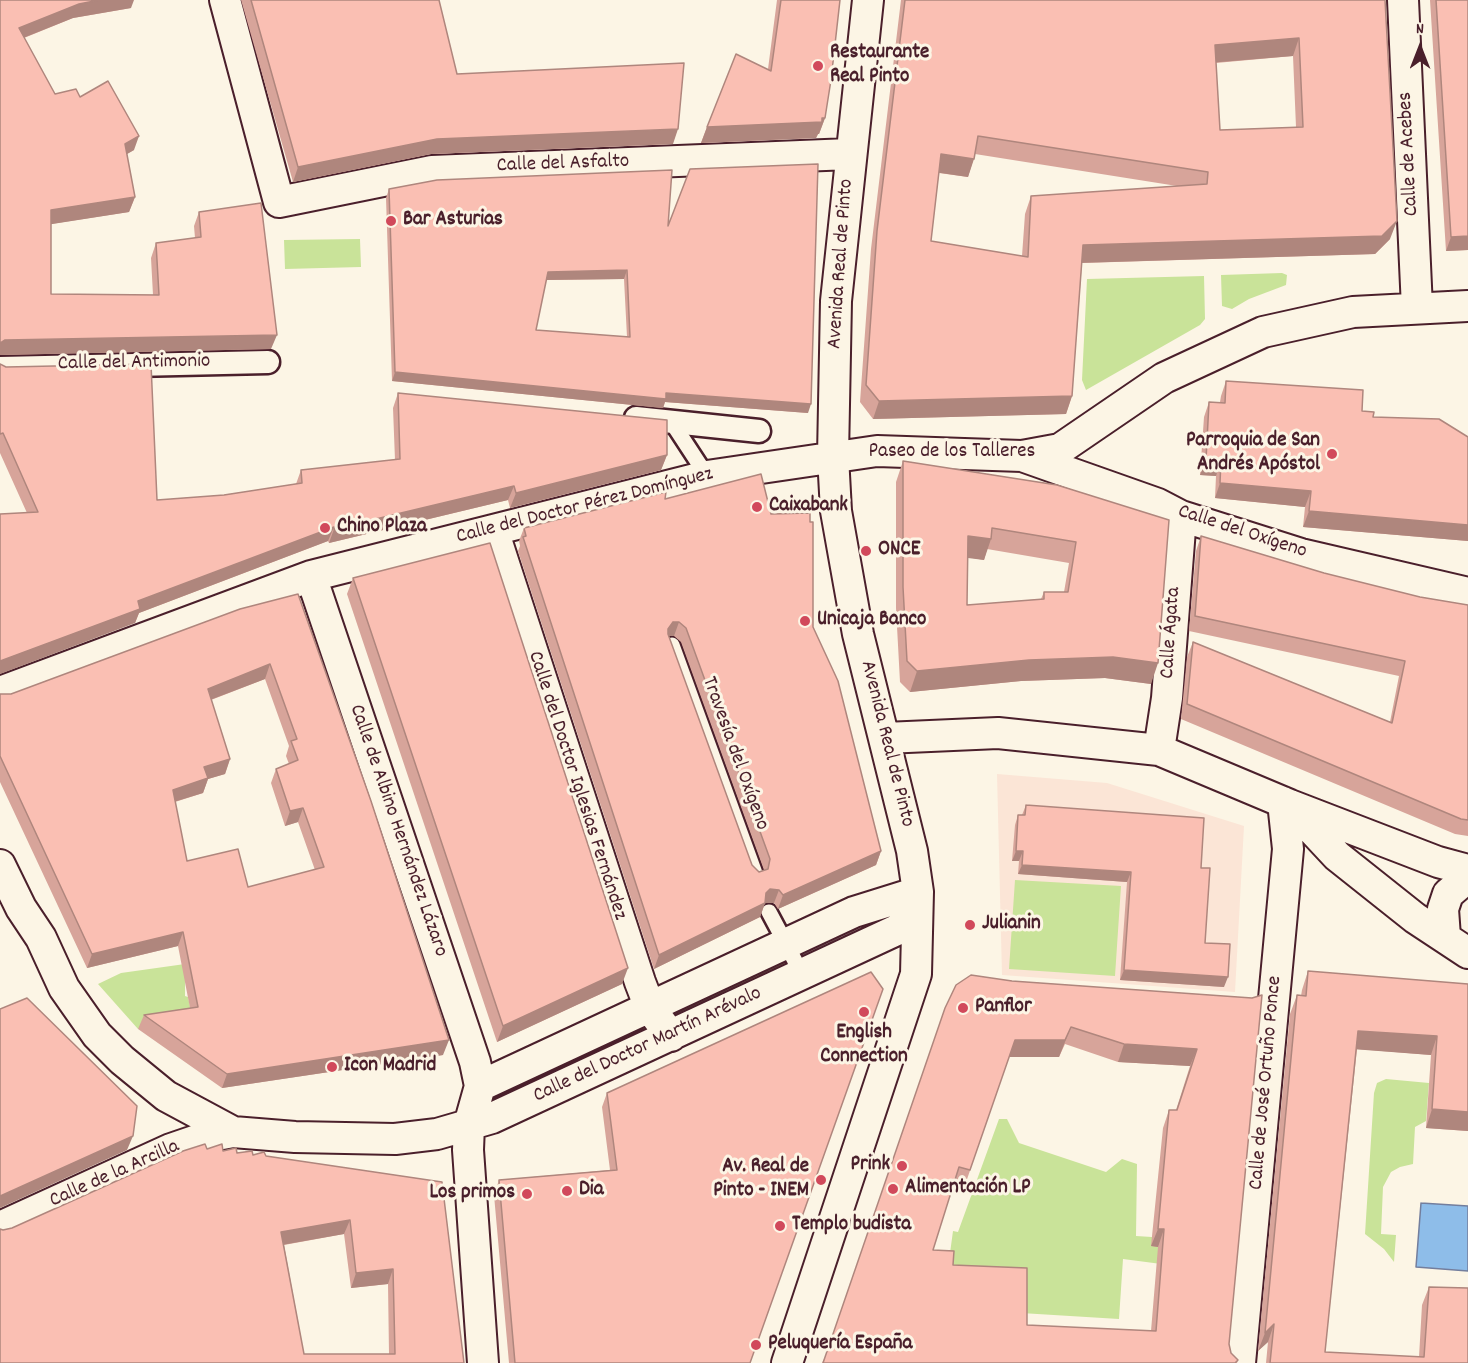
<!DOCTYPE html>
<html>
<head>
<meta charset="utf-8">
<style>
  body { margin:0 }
  #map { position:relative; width:1468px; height:1363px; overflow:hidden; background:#fcf5e5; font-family:Dekko,sans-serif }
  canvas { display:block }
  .north { position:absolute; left:1390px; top:18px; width:60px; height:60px; -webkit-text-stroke:4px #fcf5e5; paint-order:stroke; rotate:0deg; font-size:16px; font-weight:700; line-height:24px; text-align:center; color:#4a1f2b }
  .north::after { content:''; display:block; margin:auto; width:21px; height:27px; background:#4a1f2b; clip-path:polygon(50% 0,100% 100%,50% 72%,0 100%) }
</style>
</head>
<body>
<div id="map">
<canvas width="1468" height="1363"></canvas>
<div class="north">N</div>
</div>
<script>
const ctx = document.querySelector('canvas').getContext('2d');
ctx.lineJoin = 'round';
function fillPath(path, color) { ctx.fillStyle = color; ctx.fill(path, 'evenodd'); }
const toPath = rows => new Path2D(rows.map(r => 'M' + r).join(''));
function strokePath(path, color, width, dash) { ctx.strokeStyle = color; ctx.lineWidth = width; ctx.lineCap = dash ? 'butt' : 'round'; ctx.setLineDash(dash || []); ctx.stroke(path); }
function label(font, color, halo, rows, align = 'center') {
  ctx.font = font + ' Dekko,sans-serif'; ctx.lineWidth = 6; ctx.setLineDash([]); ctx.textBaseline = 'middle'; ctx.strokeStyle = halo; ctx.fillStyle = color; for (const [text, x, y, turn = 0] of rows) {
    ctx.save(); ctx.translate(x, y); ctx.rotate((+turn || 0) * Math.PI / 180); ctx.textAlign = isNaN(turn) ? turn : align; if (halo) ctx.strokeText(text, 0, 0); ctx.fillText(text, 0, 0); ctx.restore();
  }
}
fillPath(toPath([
  [997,774,1107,783,1244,826,1235,992,1002,975]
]), '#fbe5d6');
fillPath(toPath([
  [360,239,361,267,285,269,284,240],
  [1282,273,1287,275,1286,285,1249,299,1232,309,1222,306,1221,275],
  [1204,276,1205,319,1200,325,1086,390,1082,380,1087,279],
  [1015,880,1121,886,1115,976,1009,969],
  [781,959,786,963,786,969,679,1022,668,1011],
  [185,964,185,996,188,997,193,1021,138,1029,98,984,121,973],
  [646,1022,651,1033,558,1078,551,1063],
  [1386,1079,1429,1083,1426,1121,1415,1127,1413,1164,1400,1167,1391,1172,1383,1187,1381,1234,1396,1235,1394,1262,1384,1249,1365,1234,1374,1093,1377,1083],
  [999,1119,1007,1119,1019,1143,1106,1172,1122,1159,1137,1164,1136,1236,1152,1237,1152,1246,1170,1247,1169,1265,1123,1259,1119,1319,1021,1313,948,1268,953,1231,958,1232]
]), '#c9e399');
const water = toPath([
  [1421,1203,1468,1206,1468,1271,1416,1267,1421,1203]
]);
fillPath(water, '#8ebde9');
strokePath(water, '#737e9d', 1.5);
const service = toPath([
  [671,421,707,476],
  [672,645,756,876],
  [769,912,795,961,797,977]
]);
const pedestrian = toPath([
  [0,368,268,362],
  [636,418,759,431]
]);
const minor = toPath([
  [225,0,279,202,432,171,850,154],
  [1403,0,1417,308],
  [1025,457,1158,504,1181,516,1301,554,1468,593],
  [493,530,640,982,650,1008,671,1036],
  [311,576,475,1062,480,1086,469,1125,468,1150,483,1363],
  [0,692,311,576,707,476,877,451,1022,456,1060,449,1164,378,1263,332,1353,312,1468,306],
  [885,738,998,733,1159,750,1290,805,1438,862,1468,870],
  [1159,750,1167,698,1181,516],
  [1294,810,1337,856,1415,918,1468,953],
  [0,865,21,908,41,938,64,988,97,1035,122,1060,166,1096,233,1132,295,1137,395,1139,437,1134,492,1118,901,928,915,897],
  [1445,937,1443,909,1448,894,1468,877],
  [480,1086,854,912,918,892],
  [0,1227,171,1149,206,1137,233,1132],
  [787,1363,916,974,918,892,912,851,858,634,836,511,833,456,836,301,868,0],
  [1240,1363,1288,849,1283,802]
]);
strokePath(service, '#4a1f2b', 20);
strokePath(pedestrian, '#4a1f2b', 27);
strokePath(minor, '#4a1f2b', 34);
strokePath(service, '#fcf5e5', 15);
strokePath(pedestrian, '#fcf5e5', 22);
strokePath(minor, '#fcf5e5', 30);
fillPath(toPath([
  [0,0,131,8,73,18,24,38,55,94,80,97,134,150,127,154,135,197,129,212,51,224,51,294,153,295,151,258,156,243,195,238,194,226,199,212,271,349,0,355],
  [241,0,439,0,457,74,673,144,431,154,293,182],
  [777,0,840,0,825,118,819,134,818,134,816,138,701,143,707,127,768,69],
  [901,0,1385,0,1390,239,1375,254,1082,263,1072,396,1066,414,873,419,860,402,871,249],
  [1293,56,1296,127,1220,130,1216,63],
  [975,154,1177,186,1031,196,1025,214,1022,256,931,241,939,173,968,177],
  [1430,0,1468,0,1468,250,1446,251],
  [389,189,668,226,808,413,665,402,663,408,392,381,386,198],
  [624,279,627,337,536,330,546,280],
  [0,364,157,500,224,495,296,484,301,470,395,460,393,408,398,393,667,455,661,470,510,508,508,500,329,543,328,541,139,613,135,623,27,513,0,453],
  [1226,381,1362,411,1373,417,1468,437,1468,541,1303,527,1305,507,1215,498,1216,476,1200,475,1204,417,1209,402,1220,402,1221,396],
  [903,461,1057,485,1151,684,1105,678,1021,681,910,692,900,682,896,608,896,482],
  [987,549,1069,563,1064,592,1044,592,1041,599,967,605,967,557,984,560],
  [665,499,771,514,810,522,813,627,881,851,876,865,778,909,774,903,765,903,760,917,654,969,518,551,520,546,519,541,524,528],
  [668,636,674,636,681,642,764,870,759,872,752,865],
  [1201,536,1324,573,1420,597,1468,605,1468,836,1455,834,1181,719,1187,657,1193,642,1390,722,1399,676,1189,631,1196,551],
  [353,578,622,984,497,1042,347,594],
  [298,594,443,1055,222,1088,138,1029,144,1015,190,1008,178,946,87,968,0,782,0,694,11,694],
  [265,679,289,746,286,756,289,764,276,769,271,783,285,826,298,822,315,870,248,887,187,861,175,802,203,793,208,779,225,774,230,759,211,700],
  [1026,805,1201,868,1205,943,1224,987,1120,980,1127,882,1018,874,1019,861,1012,861,1015,825,1018,815,1022,815],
  [1308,971,1468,984,1468,1131,1426,1128,1431,1055,1357,1049,1325,1352,1419,1357,1422,1305,1429,1287,1468,1363,1266,1363,1268,1342,1258,1351,1290,1014,1297,995,1301,996,1302,990],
  [1012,981,1252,998,1229,1344,1231,1353,1238,1360,1237,1363,822,1363],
  [1065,1044,1118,1062,1190,1066,1176,1110,1169,1110,1163,1128,1151,1246,1158,1247,1151,1331,1027,1325,953,1265,933,1250,953,1184,964,1188,1009,1057,1059,1057],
  [607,1093,750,1363,509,1363,494,1195,499,1180,610,1170,602,1107],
  [207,1149,266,1156,442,1182,464,1363,0,1363,3,1230,12,1228],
  [344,1234,351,1288,388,1284,389,1354,304,1354,284,1245]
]), '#d7a49a');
fillPath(toPath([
  [99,0,134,0,131,8,73,18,13,42,19,28,79,4],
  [1299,38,1293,56,1208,63,1215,45],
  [825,118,819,134,818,134,816,138,701,143,707,127],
  [678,129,673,144,431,154,293,182,298,167,437,139],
  [139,136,134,150,120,158,125,144],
  [941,154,974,159,968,177,934,172],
  [135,197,129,212,46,225,51,210],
  [1397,221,1390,239,1375,254,1077,263,1083,245],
  [1468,236,1468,250,1446,251,1451,237],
  [627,270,624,279,545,280,548,272],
  [277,335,271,349,0,355,0,343,5,340],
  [395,372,666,393,811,404,808,413,665,402,663,408,392,381],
  [1072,396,1066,414,873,419,879,401],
  [667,455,661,470,510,508,516,493],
  [1206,460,1221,460,1216,476,1200,475],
  [1220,483,1311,491,1305,507,1215,498],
  [514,486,508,500,329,543,334,529],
  [1309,511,1468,525,1468,541,1303,527],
  [334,527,328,541,139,613,135,623,0,674,0,661,138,601],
  [968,536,991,539,984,560,960,557],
  [673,622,679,622,674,636,668,636,668,629],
  [1113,657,1158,663,1151,684,1105,678,1021,681,910,692,917,671,1029,660],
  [270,664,265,679,202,703,208,689],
  [230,759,225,774,208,779,203,793,167,804,173,790,204,767],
  [303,808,298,822,285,826,290,811],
  [881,851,876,865,778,909,783,895],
  [1016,851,1023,851,1019,861,1012,861],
  [1022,865,1131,872,1127,882,1018,874],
  [770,889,779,890,774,903,765,903,760,917,654,969,659,955,766,893],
  [183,932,178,946,87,968,92,954],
  [628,968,622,984,497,1042,503,1026],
  [1124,970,1228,977,1224,987,1120,980],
  [1071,1027,1059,1057,1008,1057,1015,1040],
  [1358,1031,1437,1036,1431,1055,1352,1049],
  [449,1040,443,1055,222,1088,227,1074],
  [1124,1044,1197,1049,1190,1066,1118,1062],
  [1432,1109,1468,1112,1468,1131,1426,1128],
  [133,1136,127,1150,0,1208,0,1196],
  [350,1220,344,1234,276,1246,281,1232],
  [1158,1229,1164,1229,1158,1247,1151,1246],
  [393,1269,388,1284,351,1288,356,1273],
  [1274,1324,1268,1342,1258,1351,1265,1333]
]), '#af867d');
const building = toPath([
  [0,0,99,0,79,4,19,28,55,94,76,89,80,97,108,81,139,136,125,144,135,197,51,210,51,294,159,295,156,243,201,237,199,212,261,203,277,335,5,340,0,343,0,0],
  [251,0,439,0,457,74,684,63,678,129,437,139,298,167,251,0],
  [781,0,840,0,831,80,825,118,822,118,822,122,707,127,736,54,771,71,781,0],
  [905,0,1385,0,1397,221,1382,236,1083,245,1072,396,879,401,866,385,877,231,905,0],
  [1299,38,1303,127,1220,130,1215,45,1299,38],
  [978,136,1208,172,1207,184,1031,196,1028,257,931,241,941,154,974,159,978,136],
  [1436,0,1468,0,1468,236,1451,237,1436,0],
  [818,164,811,404,666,393,666,399,395,372,389,189,437,180,672,170,668,226,690,169,818,164],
  [627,270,630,337,536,330,548,272,627,270],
  [0,364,6,367,151,364,157,500,224,495,302,483,301,470,400,459,398,393,667,420,667,455,516,493,514,486,334,529,334,527,138,601,140,609,0,661,0,514,38,512,3,433,0,434,0,364],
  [1226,381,1363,390,1362,411,1374,412,1373,417,1439,419,1468,437,1468,525,1309,511,1311,491,1220,483,1221,460,1206,460,1209,402,1225,403,1226,381],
  [903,461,1057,485,1169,520,1158,663,1113,657,1029,660,917,671,907,661,903,587,903,461],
  [992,528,1076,542,1068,592,1044,592,1044,599,967,605,968,536,991,539,992,528],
  [761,474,771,514,810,513,810,522,813,522,813,627,838,681,881,851,783,895,779,890,770,889,766,893,765,903,659,955,523,537,526,536,524,528,666,492,665,499,761,474],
  [673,622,679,622,686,628,770,859,768,869,759,872,752,865,668,634,668,629,673,622],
  [1201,536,1324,573,1420,597,1468,605,1468,820,1461,819,1187,704,1193,642,1392,723,1405,661,1195,616,1201,536],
  [490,543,628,968,503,1026,353,578,490,543],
  [298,594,371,801,449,1040,227,1074,144,1015,198,1007,183,932,92,954,0,756,0,694,11,694,240,609,298,594],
  [270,664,297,739,291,741,298,760,276,769,290,811,303,808,324,867,248,887,238,849,187,861,173,790,208,778,204,767,230,759,208,689,270,664],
  [1026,805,1204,818,1201,868,1210,868,1205,943,1230,944,1228,977,1124,970,1131,872,1022,865,1023,851,1016,851,1018,815,1025,815,1026,805],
  [1308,971,1468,984,1468,1112,1432,1109,1437,1036,1358,1031,1325,1352,1424,1357,1429,1287,1468,1288,1468,1363,1270,1363,1274,1324,1265,1333,1297,995,1306,996,1308,971],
  [871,972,883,989,750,1363,515,1363,499,1180,617,1170,607,1093,871,972],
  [971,975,1012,981,1252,998,1262,995,1229,1344,1231,1353,1238,1360,1235,1363,823,1363,945,1008,956,985,971,975],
  [1071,1027,1124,1044,1197,1049,1177,1110,1169,1110,1158,1229,1164,1229,1156,1331,1027,1325,1027,1268,953,1265,954,1251,933,1250,959,1167,970,1170,1015,1040,1065,1040,1071,1027],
  [27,998,137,1106,133,1136,0,1196,0,1009,27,998],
  [205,1144,207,1149,222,1144,223,1151,236,1148,237,1153,252,1151,253,1155,264,1152,266,1156,442,1182,464,1363,0,1363,0,1229,3,1230,12,1228,183,1151,205,1144],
  [350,1220,356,1273,393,1269,395,1354,304,1354,281,1232,350,1220]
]);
fillPath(building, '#fabfb3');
strokePath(building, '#af867d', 1.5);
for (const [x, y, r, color] of [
  [818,66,6,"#d1495b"],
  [391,221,6,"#d1495b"],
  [1332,454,6,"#d1495b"],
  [757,507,6,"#d1495b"],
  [325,528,6,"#d1495b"],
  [866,551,6,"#d1495b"],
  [805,621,6,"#d1495b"],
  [970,925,6,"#d1495b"],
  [963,1008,6,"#d1495b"],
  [864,1012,6,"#d1495b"],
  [332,1067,6,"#d1495b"],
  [902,1166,6,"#d1495b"],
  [821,1180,6,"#d1495b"],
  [893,1189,6,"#d1495b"],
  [567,1191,6,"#d1495b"],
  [527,1194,6,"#d1495b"],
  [780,1226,6,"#d1495b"],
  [756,1345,6,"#d1495b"]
]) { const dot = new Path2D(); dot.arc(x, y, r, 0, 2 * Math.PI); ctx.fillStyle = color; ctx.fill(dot); strokePath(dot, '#fcf5e5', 2); }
label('bold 21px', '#4a1f2b', '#fcf5e5', [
  ["Restaurante",830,54],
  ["Real Pinto",830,78],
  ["Bar Asturias",403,221],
  ["Parroquia de San",1320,442,"right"],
  ["Andrés Apóstol",1320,466,"right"],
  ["Caixabank",769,507],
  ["Chino Plaza",337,528],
  ["ONCE",878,551],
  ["Unicaja Banco",817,621],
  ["Julianin",982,925],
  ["Panflor",975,1008],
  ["English",864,1034,"center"],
  ["Connection",864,1058,"center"],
  ["Icon Madrid",344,1067],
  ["Prink",890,1166,"right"],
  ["Av. Real de",809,1168,"right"],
  ["Pinto - INEM",809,1192,"right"],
  ["Alimentación LP",905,1189],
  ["Dia",579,1191],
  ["Los primos",515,1194,"right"],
  ["Templo budista",792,1226],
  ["Peluquería España",768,1345]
], 'left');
label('21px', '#4a1f2b', '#fcf5e5', [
  ["Calle de Acebes",1410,154,-93],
  ["Calle del Asfalto",563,165,-2],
  ["Avenida Real de Pinto",842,264,-86],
  ["Calle del Antimonio",134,364,-1],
  ["Paseo de los Talleres",952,453],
  ["Calle del Doctor Pérez Domínguez",585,507,-14],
  ["Calle del Oxígeno",1242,533,18],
  ["Calle Ágata",1172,633,-86],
  ["Avenida Real de Pinto",886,744,76],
  ["Travesía del Oxígeno",734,754,70],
  ["Calle del Doctor Iglesias Fernández",576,786,72],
  ["Calle de Albino Hernández Lázaro",397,831,71],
  ["Calle del Doctor Martín Arévalo",648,1046,-25],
  ["Calle de José Ortuño Ponce",1267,1083,-85],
  ["Calle de la Arcilla",115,1175,-24]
]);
</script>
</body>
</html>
